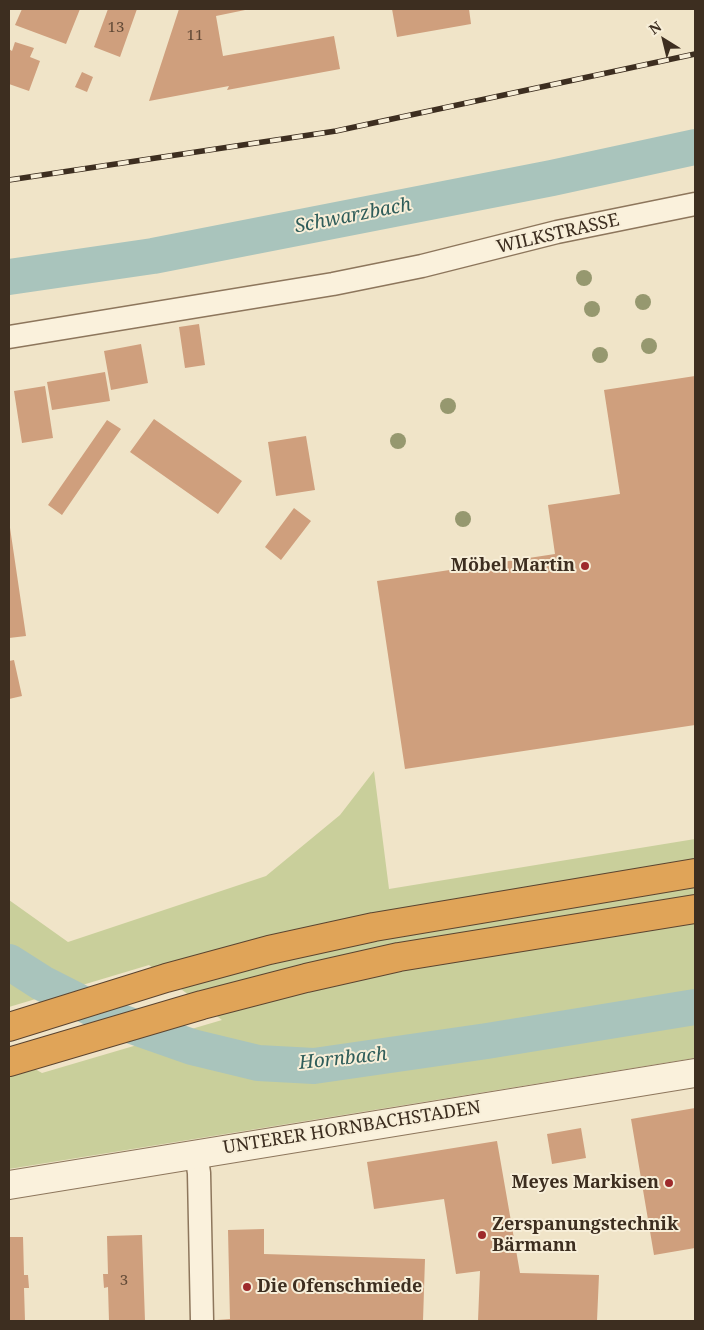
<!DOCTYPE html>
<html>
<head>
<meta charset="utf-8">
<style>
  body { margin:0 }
  #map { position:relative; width:704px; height:1330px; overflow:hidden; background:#f0e4c8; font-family:"Noto Serif",serif }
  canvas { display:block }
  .frame { position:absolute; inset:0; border:10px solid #3d2e20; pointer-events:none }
  .north { position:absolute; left:639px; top:15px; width:50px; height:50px; -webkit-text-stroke:4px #f7eed8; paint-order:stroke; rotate:324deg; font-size:14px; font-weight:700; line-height:20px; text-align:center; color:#3d2e20 }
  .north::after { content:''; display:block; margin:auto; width:18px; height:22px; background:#3d2e20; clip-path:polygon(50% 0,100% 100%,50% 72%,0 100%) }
</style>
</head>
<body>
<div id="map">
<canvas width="704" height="1330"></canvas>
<div class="frame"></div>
<div class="north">N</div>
</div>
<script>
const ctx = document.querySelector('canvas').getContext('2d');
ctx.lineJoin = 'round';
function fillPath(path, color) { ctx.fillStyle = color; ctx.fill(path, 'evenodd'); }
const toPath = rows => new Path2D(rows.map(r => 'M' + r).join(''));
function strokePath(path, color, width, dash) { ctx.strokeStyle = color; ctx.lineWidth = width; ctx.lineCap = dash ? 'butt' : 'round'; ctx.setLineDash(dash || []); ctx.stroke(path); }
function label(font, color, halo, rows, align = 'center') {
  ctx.font = font + ' "Noto Serif",serif'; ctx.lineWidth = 4; ctx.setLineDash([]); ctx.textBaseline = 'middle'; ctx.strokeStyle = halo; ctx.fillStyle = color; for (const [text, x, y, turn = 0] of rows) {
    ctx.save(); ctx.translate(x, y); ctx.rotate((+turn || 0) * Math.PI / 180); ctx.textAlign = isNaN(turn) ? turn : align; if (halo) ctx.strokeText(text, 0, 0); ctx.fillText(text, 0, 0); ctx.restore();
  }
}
fillPath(toPath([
  [374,771,389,889,695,839,695,1058,9,1169,9,1054,42,1073,222,1020,149,965,9,1007,9,900,68,942,266,876,340,815]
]), '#c9cf9b');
strokePath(toPath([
  [9,277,153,256,552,178,695,147],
  [9,962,42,983,115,1020,192,1047,258,1063,314,1066,487,1041,695,1007]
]), '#a9c4bc', 36);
fillPath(toPath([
  [22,9,80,9,66,44,15,25],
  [108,9,137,9,120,57,94,47],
  [179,9,250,9,216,16,223,56,334,36,340,69,227,90,229,86,149,101],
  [392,9,469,9,471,24,397,37],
  [15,42,34,48,30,57,40,61,29,91,9,84,9,49,12,51],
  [82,72,93,77,87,92,75,87],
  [199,324,205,365,185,368,179,327],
  [141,344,148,383,111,390,104,351],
  [105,372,110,401,52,410,47,382],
  [695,376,695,725,405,769,377,581,555,554,548,505,620,494,604,390],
  [45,386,53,438,22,443,14,391],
  [154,419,242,481,218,514,130,452],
  [107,420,121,429,62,515,48,505],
  [306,436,315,490,276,496,268,442],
  [294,508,311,521,281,560,265,547],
  [9,521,26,636,9,638],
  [14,660,22,696,9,699,9,661],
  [695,1108,695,1248,654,1255,631,1119],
  [581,1128,586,1158,552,1164,547,1134],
  [497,1141,520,1273,599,1275,597,1321,478,1321,480,1271,456,1274,444,1199,374,1209,367,1162],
  [264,1229,264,1254,425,1259,423,1321,217,1321,217,1320,230,1319,228,1230],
  [142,1235,145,1321,109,1321,108,1287,104,1288,103,1274,108,1274,107,1236],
  [9,1237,23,1237,24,1275,28,1275,29,1288,24,1288,25,1321,9,1321]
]), '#cf9f7d');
const minor = toPath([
  [9,337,333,284,422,266,557,232,695,204],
  [196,1153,199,1173,202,1321]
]);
const tertiary = toPath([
  [9,1185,695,1073]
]);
const motorway = toPath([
  [9,1027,166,978,269,950,374,927,695,873],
  [9,1062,202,1005,306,978,399,957,695,909]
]);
strokePath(minor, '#8d765c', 25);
strokePath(tertiary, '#8d765c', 30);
strokePath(motorway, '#5b4430', 30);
strokePath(minor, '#faf1dc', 22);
strokePath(tertiary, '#faf1dc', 28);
strokePath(motorway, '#e0a458', 28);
const rail = toPath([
  [9,180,336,131,695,54]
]);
strokePath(rail, '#3d2e20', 5.5);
strokePath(rail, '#f7eed8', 4, [11]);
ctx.fillStyle = '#96986f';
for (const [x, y] of [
  [584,278],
  [643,302],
  [592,309],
  [649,346],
  [600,355],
  [448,406],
  [398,441],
  [463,519]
]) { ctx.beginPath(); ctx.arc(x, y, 8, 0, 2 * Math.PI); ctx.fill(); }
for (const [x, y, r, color] of [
  [585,566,5,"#9e2a2b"],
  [669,1183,5,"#9e2a2b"],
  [482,1235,5,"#9e2a2b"],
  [247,1287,5,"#9e2a2b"]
]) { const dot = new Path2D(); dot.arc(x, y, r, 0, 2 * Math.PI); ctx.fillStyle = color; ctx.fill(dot); strokePath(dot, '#f7eed8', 2); }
label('15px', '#624a37', null, [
  ["13",116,28],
  ["11",195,36],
  ["3",124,1281]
]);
label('18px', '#3d2e20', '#f7eed8', [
  ["WILKSTRASSE",558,234,-13],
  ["UNTERER HORNBACHSTADEN",352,1128,-9]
]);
label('bold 18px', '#3d2e20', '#f7eed8', [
  ["Möbel Martin",575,566],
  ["Meyes Markisen",659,1183],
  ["Zerspanungstechnik",492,1225,"left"],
  ["Bärmann",492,1246,"left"],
  ["Die Ofenschmiede",257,1287,"left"]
], 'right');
label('italic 19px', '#2f5d5a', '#f7eed8', [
  ["Schwarzbach",353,216,-11],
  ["Hornbach",343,1059,-6]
]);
</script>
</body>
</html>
